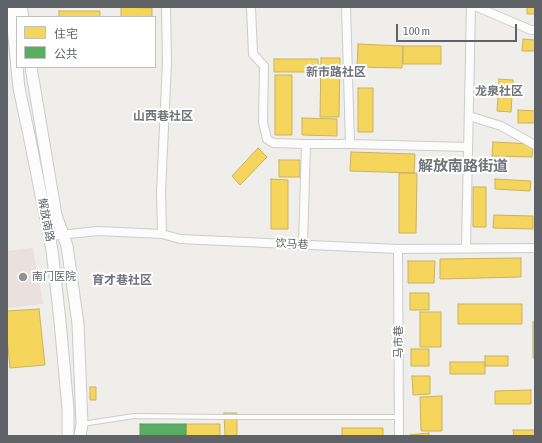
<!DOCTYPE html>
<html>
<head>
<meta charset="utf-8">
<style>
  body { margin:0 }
  #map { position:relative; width:542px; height:443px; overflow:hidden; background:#efeeea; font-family:"Asap Condensed","Noto Sans SC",sans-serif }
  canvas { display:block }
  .frame { position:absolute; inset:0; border:8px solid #5f6368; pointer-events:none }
  .legend { position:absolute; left:16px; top:16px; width:140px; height:52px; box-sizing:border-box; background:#fff; border:1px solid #bfc1c3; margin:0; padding:5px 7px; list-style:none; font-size:12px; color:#5f6368 }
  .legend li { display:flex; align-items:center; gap:8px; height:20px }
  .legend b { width:20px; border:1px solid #bfc1c3 }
  .scale { position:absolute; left:396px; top:24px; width:121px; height:18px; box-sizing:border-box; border:2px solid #5f6368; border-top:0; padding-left:5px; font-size:12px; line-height:14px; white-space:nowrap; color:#5f6368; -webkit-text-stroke:3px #fff; paint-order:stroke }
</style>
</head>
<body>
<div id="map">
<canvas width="542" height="443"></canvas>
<div class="frame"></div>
<ul class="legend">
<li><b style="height:11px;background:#f6d55c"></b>住宅</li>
<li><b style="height:11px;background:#5aae61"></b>公共</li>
</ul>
<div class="scale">100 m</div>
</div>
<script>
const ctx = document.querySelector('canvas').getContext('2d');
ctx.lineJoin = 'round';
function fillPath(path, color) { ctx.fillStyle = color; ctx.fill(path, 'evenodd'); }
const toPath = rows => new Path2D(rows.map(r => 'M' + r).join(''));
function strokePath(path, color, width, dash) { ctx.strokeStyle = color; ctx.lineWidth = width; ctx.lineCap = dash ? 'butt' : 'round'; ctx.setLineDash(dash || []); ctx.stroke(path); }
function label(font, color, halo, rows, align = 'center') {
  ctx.font = font + ' "Asap Condensed","Noto Sans SC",sans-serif'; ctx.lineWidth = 4; ctx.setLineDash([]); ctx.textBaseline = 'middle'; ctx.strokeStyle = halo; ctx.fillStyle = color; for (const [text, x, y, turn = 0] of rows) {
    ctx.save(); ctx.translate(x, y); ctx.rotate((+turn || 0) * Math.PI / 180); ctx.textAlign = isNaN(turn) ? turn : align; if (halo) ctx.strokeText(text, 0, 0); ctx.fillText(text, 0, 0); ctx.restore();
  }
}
fillPath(toPath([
  [33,248,43,304,7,308,7,251]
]), '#eae0de');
const homes = toPath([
  [121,7,152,8,152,17,121,17,121,7],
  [527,7,535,7,535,14,527,14,527,7],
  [59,11,100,11,100,17,59,17,59,11],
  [523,39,535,40,535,51,522,51,523,39],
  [358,44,403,46,402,68,357,67,358,44],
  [403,46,441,46,441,64,403,64,403,46],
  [321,58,340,58,339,117,320,117,321,58],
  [274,59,318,59,318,72,274,72,274,59],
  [275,75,292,75,292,135,275,135,275,75],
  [499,79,513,80,511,112,497,111,499,79],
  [358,88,373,88,373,132,358,132,358,88],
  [518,110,535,111,535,123,518,123,518,110],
  [302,118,337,119,337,136,302,135,302,118],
  [493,142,533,144,532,157,492,156,493,142],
  [258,148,267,157,240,185,232,176,258,148],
  [351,152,415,154,414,173,350,171,351,152],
  [279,160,300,160,300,177,279,177,279,160],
  [399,173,417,173,416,233,399,233,399,173],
  [271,179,288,180,288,229,271,229,271,179],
  [495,179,531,181,530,191,495,189,495,179],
  [473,187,486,187,486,227,473,227,473,187],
  [494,215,533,216,533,229,493,228,494,215],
  [521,258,521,277,440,279,440,259,521,258],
  [408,261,435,261,434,283,408,283,408,261],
  [410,293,429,293,429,310,410,310,410,293],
  [458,304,522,304,522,324,458,324,458,304],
  [39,309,45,365,10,368,7,337,7,311,39,309],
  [420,312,441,312,441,347,420,347,420,312],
  [533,322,535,322,535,358,533,358,533,322],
  [411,349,429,349,429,366,411,366,411,349],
  [485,356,508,356,508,366,485,366,485,356],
  [450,362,485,362,485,374,450,374,450,362],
  [412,376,430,376,430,394,413,395,412,376],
  [90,387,96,387,96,400,90,400,90,387],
  [531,390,531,404,495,404,495,391,531,390],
  [442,396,442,431,421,431,420,397,442,396],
  [224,413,237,413,237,436,225,436,224,413],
  [186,424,220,424,220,436,186,436,186,424],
  [342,428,383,428,383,436,342,436,342,428],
  [513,430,535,430,535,436,514,436,513,430],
  [429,433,429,436,409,436,409,435,429,433]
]);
fillPath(homes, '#f6d55c');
strokePath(homes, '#c9b360', 1);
const public = toPath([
  [140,424,186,424,186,436,140,436,140,424]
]);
fillPath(public, '#5aae61');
strokePath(public, '#5c9863', 1);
const service = toPath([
  [82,424,134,416,225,417,399,417]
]);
const minor = toPath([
  [251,7,253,54,264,66,263,122,267,139,273,143,306,144],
  [346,7,350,144,468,147],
  [477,7,531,30,535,30],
  [469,116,501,126,535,145],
  [162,234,161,192,167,62,166,7],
  [49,236,98,231,162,234,180,239,398,249,535,248],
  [303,244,306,144,350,144],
  [466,248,471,7],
  [398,249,399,436]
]);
const secondary = toPath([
  [11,7,19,88,29,135,52,250,60,321,68,409,68,436],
  [21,7,23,17],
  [31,67,56,215,67,246,78,324,82,424,80,436]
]);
strokePath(service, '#cbcccc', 6);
strokePath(minor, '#cbcccc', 10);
strokePath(secondary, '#cacacb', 13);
strokePath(service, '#fdfcfc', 4);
strokePath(minor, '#fdfcfc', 8);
strokePath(secondary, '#fdfcfc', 11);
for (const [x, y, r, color] of [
  [23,277,5,"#919496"]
]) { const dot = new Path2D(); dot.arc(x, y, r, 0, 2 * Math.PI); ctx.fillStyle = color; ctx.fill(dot); strokePath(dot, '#fff', 1.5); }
label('11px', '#5f6368', '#fff', [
  ["解放南路",46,220,79],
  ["饮马巷",292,244,3],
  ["马市巷",399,342,-90]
]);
label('11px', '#5f6368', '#fff', [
  ["南门医院",32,277]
], 'left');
label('bold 12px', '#70757a', '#fff', [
  ["新市路社区",336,72],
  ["龙泉社区",499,91],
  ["山西巷社区",163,116],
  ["育才巷社区",122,280]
]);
label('bold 15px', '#70757a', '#fff', [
  ["解放南路街道",463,166]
]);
</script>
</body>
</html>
